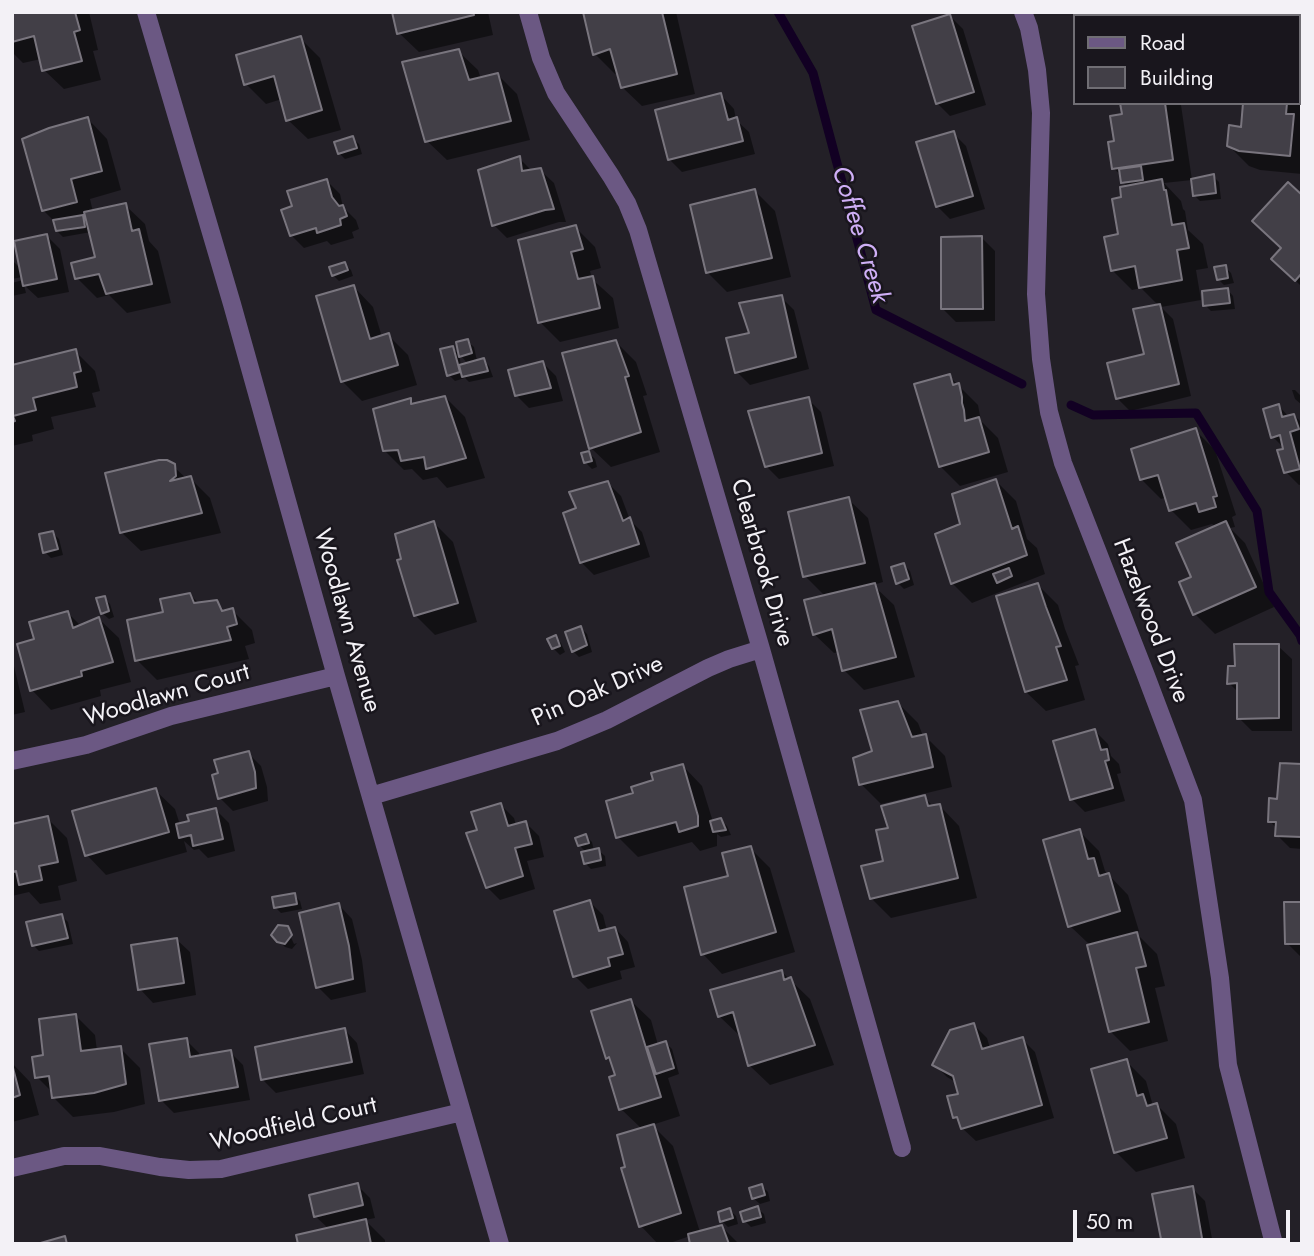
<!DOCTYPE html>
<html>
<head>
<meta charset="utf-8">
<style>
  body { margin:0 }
  #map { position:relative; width:1314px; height:1256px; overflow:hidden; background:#232027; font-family:Jost,sans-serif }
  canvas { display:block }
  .frame { position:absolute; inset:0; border:14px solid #f3f1f6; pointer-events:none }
  .legend { position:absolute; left:1073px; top:14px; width:228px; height:91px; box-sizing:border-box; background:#19161d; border:2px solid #706e74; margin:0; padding:9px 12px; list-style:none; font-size:21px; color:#f3f1f6 }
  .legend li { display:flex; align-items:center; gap:14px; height:35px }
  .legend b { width:35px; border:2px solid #706e74 }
  .scale { position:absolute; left:1073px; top:1210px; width:217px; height:32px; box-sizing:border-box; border:4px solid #f3f1f6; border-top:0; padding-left:9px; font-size:21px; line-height:24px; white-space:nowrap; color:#f3f1f6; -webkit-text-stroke:5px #19161d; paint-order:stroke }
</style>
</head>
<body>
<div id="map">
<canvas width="1314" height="1256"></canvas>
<div class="frame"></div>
<ul class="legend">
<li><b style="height:9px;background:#6b5883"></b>Road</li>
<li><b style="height:19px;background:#423f47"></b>Building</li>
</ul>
<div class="scale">50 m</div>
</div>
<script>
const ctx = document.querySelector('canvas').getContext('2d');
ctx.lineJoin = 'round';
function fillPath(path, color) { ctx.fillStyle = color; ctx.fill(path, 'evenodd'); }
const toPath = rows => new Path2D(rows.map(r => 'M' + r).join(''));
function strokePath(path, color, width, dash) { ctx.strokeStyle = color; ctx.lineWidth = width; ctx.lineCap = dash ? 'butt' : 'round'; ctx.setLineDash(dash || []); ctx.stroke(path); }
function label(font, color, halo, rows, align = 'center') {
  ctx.font = font + ' Jost,sans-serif'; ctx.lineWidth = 5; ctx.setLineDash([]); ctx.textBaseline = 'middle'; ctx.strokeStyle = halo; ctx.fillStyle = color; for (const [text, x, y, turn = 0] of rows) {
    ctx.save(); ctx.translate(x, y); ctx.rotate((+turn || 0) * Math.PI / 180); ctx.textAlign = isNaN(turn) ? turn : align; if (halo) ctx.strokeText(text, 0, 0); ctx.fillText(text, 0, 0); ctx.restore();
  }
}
fillPath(toPath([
  [12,12,89,12,98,50,93,51,101,80,64,89,44,70,41,59,23,63,12,52],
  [394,12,488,12,493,35,419,52,399,33],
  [585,12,676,12,695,94,642,106,622,87,618,72,615,74,595,54],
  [1103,12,1169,12,1170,16,1106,16],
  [1302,12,1302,58,1298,56,1298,16],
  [950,16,963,29,986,105,950,116,937,103],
  [300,38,320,58,341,130,308,139,288,120,282,99,266,104,246,84],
  [458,51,478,70,481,79,498,75,517,94,530,140,447,160,427,141],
  [1298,84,1302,88,1302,174,1260,170,1249,166,1229,146,1242,129,1245,103,1298,103],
  [721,95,734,109,736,120,749,132,755,154,682,172,669,159],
  [1122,103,1179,103,1181,105,1192,180,1164,183,1181,201,1183,209,1185,211,1188,230,1203,244,1208,268,1196,270,1201,300,1161,307,1173,319,1191,396,1130,411,1117,398,1146,355,1159,306,1141,288,1132,290,1112,270,1120,236,1123,199,1128,187,1123,182,1122,176,1113,168,1116,143,1124,116],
  [88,119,107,139,121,190,90,199,93,212,125,205,145,224,149,241,158,251,171,303,127,313,109,295,97,298,77,278,97,259,91,232,63,237,57,231,55,222,43,210],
  [953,133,966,146,985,209,950,219,937,206],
  [352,138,359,144,362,154,345,159,339,153],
  [519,158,532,171,540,170,554,183,566,222,559,222,507,238,494,225],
  [1213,176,1219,182,1221,199,1200,201,1194,195],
  [327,181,340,194,343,207,356,220,359,229,352,232,354,238,331,245,327,241,304,248,291,235,294,208],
  [755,191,775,211,791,277,727,292,707,272],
  [1302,197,1302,287,1293,278,1282,248],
  [575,227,595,247,601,268,590,271,592,279,613,298,619,328,560,342,540,322],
  [47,236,60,249,69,292,38,298,24,285,26,293,12,296,12,283,23,280,22,277,12,279,12,260,21,269],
  [982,238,995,251,995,321,956,322,943,309],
  [345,264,351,270,353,276,339,281,333,275],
  [1225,267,1231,273,1234,283,1224,285,1218,279],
  [354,287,373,307,382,337,388,335,408,355,417,385,362,401,342,381],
  [1227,289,1233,296,1235,309,1211,311,1205,305],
  [781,297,794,310,809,369,750,385,737,372],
  [467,341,474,347,477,361,483,360,489,366,493,377,469,382,465,378,455,381,449,375,452,348,459,354,461,366,468,364,461,356],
  [616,342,636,362,647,395,643,396,660,452,611,467,591,448],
  [75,351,95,371,100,391,92,393,96,407,51,417,54,429,32,435,33,441,12,446,12,373],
  [543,363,556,376,563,401,529,408,516,395],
  [949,376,978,405,981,421,998,438,1008,472,960,486,940,466],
  [1292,390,1295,390,1301,396,1302,405,1295,399],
  [445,397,465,417,485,478,447,488,437,477,423,480,412,469,404,470,384,450,410,400,415,405],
  [808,399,821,412,834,466,779,479,766,466],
  [1279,406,1289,417,1294,415,1302,423,1302,484,1299,485,1286,472,1286,450,1273,437],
  [1195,430,1215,450,1236,515,1232,517,1235,527,1230,528,1245,543,1274,607,1215,634,1195,614,1194,578,1216,527,1212,524,1191,530,1171,510,1167,497,1161,499,1142,480],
  [589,453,595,459,597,467,592,469,586,463,584,454],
  [173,466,187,479,190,478,210,498,221,533,141,551,121,532],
  [996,481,1016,501,1027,539,1037,548,1045,574,972,603,952,583,962,525],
  [608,483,621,496,630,520,642,532,650,557,594,575,581,562,579,509],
  [848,499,868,518,883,582,873,585,894,605,915,677,864,690,844,670,840,652,834,653,814,634,826,597,805,576],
  [434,523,453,542,477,622,435,635,415,615],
  [53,533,59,539,63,555,51,558,45,552],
  [904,565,910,571,914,585,904,589,898,583],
  [1038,585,1058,605,1065,629,1079,665,1075,666,1085,700,1046,711,1026,692],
  [190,595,200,604,216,602,226,612,232,610,252,630,255,643,245,646,249,659,157,680,137,660,165,613],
  [104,598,110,604,114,617,109,619,102,613],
  [68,613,81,626,99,619,119,638,131,682,100,690,101,696,51,710,32,690,36,641],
  [581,628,587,634,592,652,579,657,573,651],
  [555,637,561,643,565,652,560,655,553,648],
  [1278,646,1292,659,1292,731,1252,731,1239,718,1239,693,1229,683,1237,667],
  [12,658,25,712,12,715],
  [898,703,918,723,923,736,925,736,945,756,952,787,881,804,861,784],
  [1095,731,1108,744,1111,756,1119,764,1121,773,1117,774,1125,801,1085,812,1072,799],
  [248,753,261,766,267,787,268,801,233,811,220,798,220,774],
  [683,766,702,786,713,822,721,820,727,826,731,835,721,837,717,834,717,846,700,851,692,842,638,857,618,837,635,794],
  [1302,766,1302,849,1290,848,1277,835,1277,829,1270,821],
  [155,790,175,809,180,825,216,810,229,823,235,851,208,858,199,849,194,850,184,841,187,852,106,875,87,855],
  [924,797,934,807,940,806,959,826,977,898,891,918,871,898,885,862,890,830],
  [501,805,514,818,516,825,526,823,539,836,544,857,527,861,535,889,500,900,487,887,479,831],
  [47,818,67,838,77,881,58,886,61,900,40,904,29,892,12,896,12,826],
  [1079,831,1099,851,1105,871,1128,895,1139,931,1135,932,1157,954,1165,986,1155,988,1168,1041,1130,1051,1110,1031,1089,944,1070,926],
  [586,836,592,842,594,851,598,850,605,856,606,866,591,869,585,863,587,853,579,845],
  [750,848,770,868,795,952,722,974,703,954],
  [294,895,300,901,302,909,281,913,275,907],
  [590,902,603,915,607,931,615,928,628,942,635,967,620,971,622,979,588,989,575,976],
  [1302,904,1302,958,1287,943],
  [339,905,352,919,362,960,366,992,331,1000,318,987],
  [62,916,68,922,73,944,39,951,33,945],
  [287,928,291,931,288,931,294,944,297,943,292,949,285,947,278,940],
  [176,939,190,952,196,995,153,1003,140,989],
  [782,972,810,999,834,1065,770,1085,750,1066,741,1035,739,1035,719,1016],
  [631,1001,651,1020,658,1045,666,1043,672,1049,679,1074,668,1078,680,1116,652,1125,673,1146,700,1232,722,1227,739,1244,692,1244,690,1236,667,1244,658,1244,641,1226,627,1169,642,1129,621,1109,617,1076,613,1064,607,1058],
  [76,1016,95,1035,97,1051,120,1048,140,1068,145,1104,114,1112,73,1117,53,1097,53,1093,37,1077,45,1056],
  [974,1025,987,1038,990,1048,1022,1039,1035,1052,1054,1118,976,1141,962,1128,961,1123,955,1117,961,1095,957,1083,947,1077,934,1064],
  [344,1029,357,1043,364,1074,276,1093,263,1080],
  [186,1040,199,1053,200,1057,230,1052,243,1065,250,1100,174,1113,161,1100],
  [1126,1061,1146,1081,1153,1106,1157,1105,1176,1124,1185,1158,1136,1172,1116,1152],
  [12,1063,30,1082,39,1115,12,1122],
  [357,1185,370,1198,375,1218,365,1220,385,1240,385,1244,300,1244,329,1229,315,1216],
  [762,1186,768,1192,770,1201,760,1204,753,1198],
  [1192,1188,1205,1201,1213,1244,1163,1244],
  [757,1208,764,1214,766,1223,751,1227,745,1221],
  [730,1210,736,1216,738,1224,728,1227,722,1221]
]), '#0007');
strokePath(toPath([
  [778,12,813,73,876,310,1022,384],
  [1071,405,1093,415,1196,413,1257,511,1269,592,1300,635,1302,641]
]), '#120023', 9);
const building = toPath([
  [12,12,75,12,80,30,74,32,82,61,42,71,34,36,12,42,12,12],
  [392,12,473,12,474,15,397,34,392,12],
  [583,12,662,12,677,74,621,88,610,49,593,55,583,12],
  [1114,12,1154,12,1155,16,1115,16,1114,12],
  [1244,12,1302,12,1302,14,1298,20,1298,16,1242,16,1244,12],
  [950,14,974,92,936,104,912,26,950,14],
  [301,36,322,110,286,121,274,76,244,85,236,55,301,36],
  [459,49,469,80,498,73,511,121,425,142,402,62,459,49],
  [721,93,728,120,737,117,743,141,668,160,655,110,721,93],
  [1120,103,1165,103,1173,160,1112,169,1108,142,1114,141,1110,116,1122,114,1120,103],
  [1243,103,1287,103,1286,114,1294,114,1290,156,1239,151,1227,146,1229,125,1241,127,1243,103],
  [88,117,102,171,71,179,77,202,42,211,22,139,49,128,88,117],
  [954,131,973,196,936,207,916,142,954,131],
  [353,136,357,148,338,154,334,142,353,136],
  [520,156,522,171,541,168,554,209,545,210,492,226,478,170,520,156],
  [1141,166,1143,180,1121,183,1119,169,1141,166],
  [1214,174,1216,193,1193,196,1191,179,1214,174],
  [327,179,332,197,339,206,343,205,347,216,340,219,341,225,317,233,316,228,290,236,281,210,292,206,287,191,327,179],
  [1162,179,1164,190,1166,190,1172,225,1184,223,1189,248,1177,250,1182,280,1139,288,1135,266,1111,271,1104,237,1118,234,1112,199,1121,197,1120,187,1162,179],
  [1288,182,1302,195,1302,273,1295,281,1271,259,1281,248,1252,221,1288,182],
  [755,189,772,258,706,273,690,205,755,189],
  [126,203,132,231,139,229,152,284,106,294,99,274,75,279,71,263,95,257,84,212,126,203],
  [83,215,85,227,56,231,53,220,83,215],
  [576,225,583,249,571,252,578,279,593,276,600,308,538,323,518,240,576,225],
  [47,234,57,279,23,286,14,241,47,234],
  [982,236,983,309,941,309,941,237,982,236],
  [345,262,348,270,332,276,329,267,345,262],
  [1226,265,1228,278,1217,280,1214,267,1226,265],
  [354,285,370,339,389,333,398,365,341,382,316,296,354,285],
  [1228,288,1230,303,1203,306,1202,291,1228,288],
  [782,295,796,357,735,373,726,338,749,333,739,303,782,295],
  [1160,304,1179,384,1116,399,1107,363,1144,354,1133,309,1160,304],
  [468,339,472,353,459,357,456,342,468,339],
  [616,340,629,376,625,377,641,432,589,449,562,353,616,340],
  [453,346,460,372,447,376,440,349,453,346],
  [76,349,81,371,74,373,77,387,33,398,36,410,13,416,15,421,12,422,12,365,76,349],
  [484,358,488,371,462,377,459,365,484,358],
  [543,361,551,388,515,396,508,370,543,361],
  [950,374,953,385,959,383,962,397,962,403,964,410,965,421,979,417,989,452,939,467,914,384,950,374],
  [445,396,466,458,426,469,424,457,401,461,398,450,383,451,373,409,411,398,411,404,445,396],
  [809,397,822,453,765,467,748,411,809,397],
  [1279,404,1282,417,1294,414,1299,429,1290,432,1300,469,1284,473,1277,450,1283,449,1280,435,1271,438,1263,409,1279,404],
  [1196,428,1217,496,1213,497,1216,507,1199,512,1196,503,1169,511,1158,475,1140,480,1131,449,1196,428],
  [589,451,592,461,584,463,581,453,589,451],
  [159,460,167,460,175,464,176,476,170,481,191,476,202,513,120,533,105,473,159,460],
  [996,479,1012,529,1018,526,1027,555,951,584,935,534,960,524,952,494,996,479],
  [608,481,623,521,630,517,639,544,580,563,563,513,576,508,569,492,608,481],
  [849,497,865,563,803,577,788,512,849,497],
  [434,521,458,603,414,616,397,560,401,559,395,534,434,521],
  [1226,521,1256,587,1193,615,1179,582,1191,577,1176,543,1226,521],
  [53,531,58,549,43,553,39,534,53,531],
  [904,563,909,579,896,584,891,567,904,563],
  [1009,568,1012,576,997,583,993,574,1009,568],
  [875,583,896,657,842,671,832,629,813,635,804,600,875,583],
  [1038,583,1046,607,1061,646,1056,647,1067,680,1025,692,996,596,1038,583],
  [190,593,194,603,217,600,222,611,233,608,237,624,227,627,231,640,135,661,127,620,163,612,160,599,190,593],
  [105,596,109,611,101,614,96,598,105,596],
  [68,611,73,628,99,617,113,662,81,671,82,676,30,691,17,644,34,639,29,622,68,611],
  [581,626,587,645,572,652,565,632,581,626],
  [556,635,560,646,552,649,547,639,556,635],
  [1234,644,1279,644,1279,718,1237,719,1237,683,1227,684,1228,666,1235,666,1234,644],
  [898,701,912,737,926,734,933,767,859,785,853,758,872,751,860,710,898,701],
  [1095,729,1101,750,1107,749,1109,760,1105,761,1113,788,1070,800,1053,741,1095,729],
  [249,751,255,772,256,788,218,799,212,775,218,773,214,760,249,751],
  [1280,763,1302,764,1302,837,1275,836,1276,822,1268,822,1269,798,1277,799,1280,763],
  [683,764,698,816,698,826,679,832,676,822,616,838,606,801,633,793,631,787,653,780,651,773,683,764],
  [156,788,169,832,85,856,72,811,156,788],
  [925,795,928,806,940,804,958,878,870,899,861,866,883,861,876,830,888,828,881,806,925,795],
  [501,803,508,826,526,821,532,844,515,848,523,876,486,888,466,833,477,830,471,812,501,803],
  [216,808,223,839,193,846,191,835,179,838,176,824,189,821,187,815,216,808],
  [48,816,58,862,39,866,42,880,19,885,16,871,12,872,12,824,48,816],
  [721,818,726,830,713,832,710,821,721,818],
  [1080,829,1088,859,1094,858,1099,876,1109,873,1120,911,1068,927,1043,840,1080,829],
  [586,834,589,843,578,846,575,838,586,834],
  [751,846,776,932,701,955,684,887,728,876,722,853,751,846],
  [599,848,601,860,584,864,581,852,599,848],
  [295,893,297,904,274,908,272,897,295,893],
  [590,900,599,931,615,927,623,954,608,958,610,966,573,977,554,911,590,900],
  [1284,902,1302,902,1302,944,1285,944,1284,902],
  [339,903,349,946,353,979,316,988,299,913,339,903],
  [62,914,68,938,32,946,26,922,62,914],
  [278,925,288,926,292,935,285,944,277,942,271,935,278,925],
  [1137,932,1146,966,1136,968,1149,1022,1109,1032,1087,945,1137,932],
  [177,938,184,983,138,990,131,945,177,938],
  [782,970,784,980,791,977,815,1045,748,1066,733,1012,718,1017,710,990,782,970],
  [631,999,661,1097,619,1110,609,1077,615,1075,609,1057,606,1059,591,1011,631,999],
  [76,1014,81,1051,121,1046,126,1084,94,1093,52,1098,49,1076,35,1078,32,1057,43,1055,39,1019,76,1014],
  [974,1023,982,1049,1023,1037,1042,1105,961,1129,957,1117,953,1118,947,1096,958,1094,953,1076,932,1065,950,1030,974,1023],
  [345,1028,352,1062,261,1080,255,1047,345,1028],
  [187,1038,190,1057,231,1050,238,1087,159,1101,149,1044,187,1038],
  [666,1041,674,1068,656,1074,647,1047,666,1041],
  [1127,1059,1137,1096,1143,1094,1147,1106,1157,1103,1167,1138,1114,1153,1091,1069,1127,1059],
  [12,1064,20,1095,12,1098,12,1064],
  [654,1124,681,1213,639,1227,621,1168,625,1167,617,1135,654,1124],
  [358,1183,363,1205,314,1217,309,1195,358,1183],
  [762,1184,765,1195,752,1199,749,1188,762,1184],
  [1193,1186,1203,1244,1162,1244,1152,1194,1193,1186],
  [758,1206,761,1217,743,1222,740,1212,758,1206],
  [730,1208,733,1218,720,1222,718,1212,730,1208],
  [366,1219,371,1244,298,1244,296,1235,366,1219],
  [722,1225,729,1244,690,1244,688,1234,722,1225],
  [65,1236,67,1244,37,1244,65,1236]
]);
fillPath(building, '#423f47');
strokePath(building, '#79757e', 2);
strokePath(toPath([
  [146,12,232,304,336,676,500,1244],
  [528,12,541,58,556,93,611,176,627,203,638,230,761,649,902,1148],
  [1023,12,1029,28,1037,70,1041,113,1036,294,1041,359,1049,412,1063,463,1145,673,1193,800,1220,978,1228,1065,1274,1244],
  [12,761,86,745,171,716,336,676],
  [371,796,557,741,607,720,708,668,729,659,761,649],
  [12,1168,64,1156,100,1156,160,1167,189,1170,221,1169,462,1112]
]), '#6b5883', 18);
label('24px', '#f3f1f6', '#19161d', [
  ["Clearbrook Drive",761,563,74],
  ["Woodlawn Avenue",346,621,74],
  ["Hazelwood Drive",1150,621,69],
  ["Pin Oak Drive",598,692,-24],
  ["Woodlawn Court",167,696,-16],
  ["Woodfield Court",294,1125,-13]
]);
label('italic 26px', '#cfaff6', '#19161d', [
  ["Coffee Creek",859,235,73]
]);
</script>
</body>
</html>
